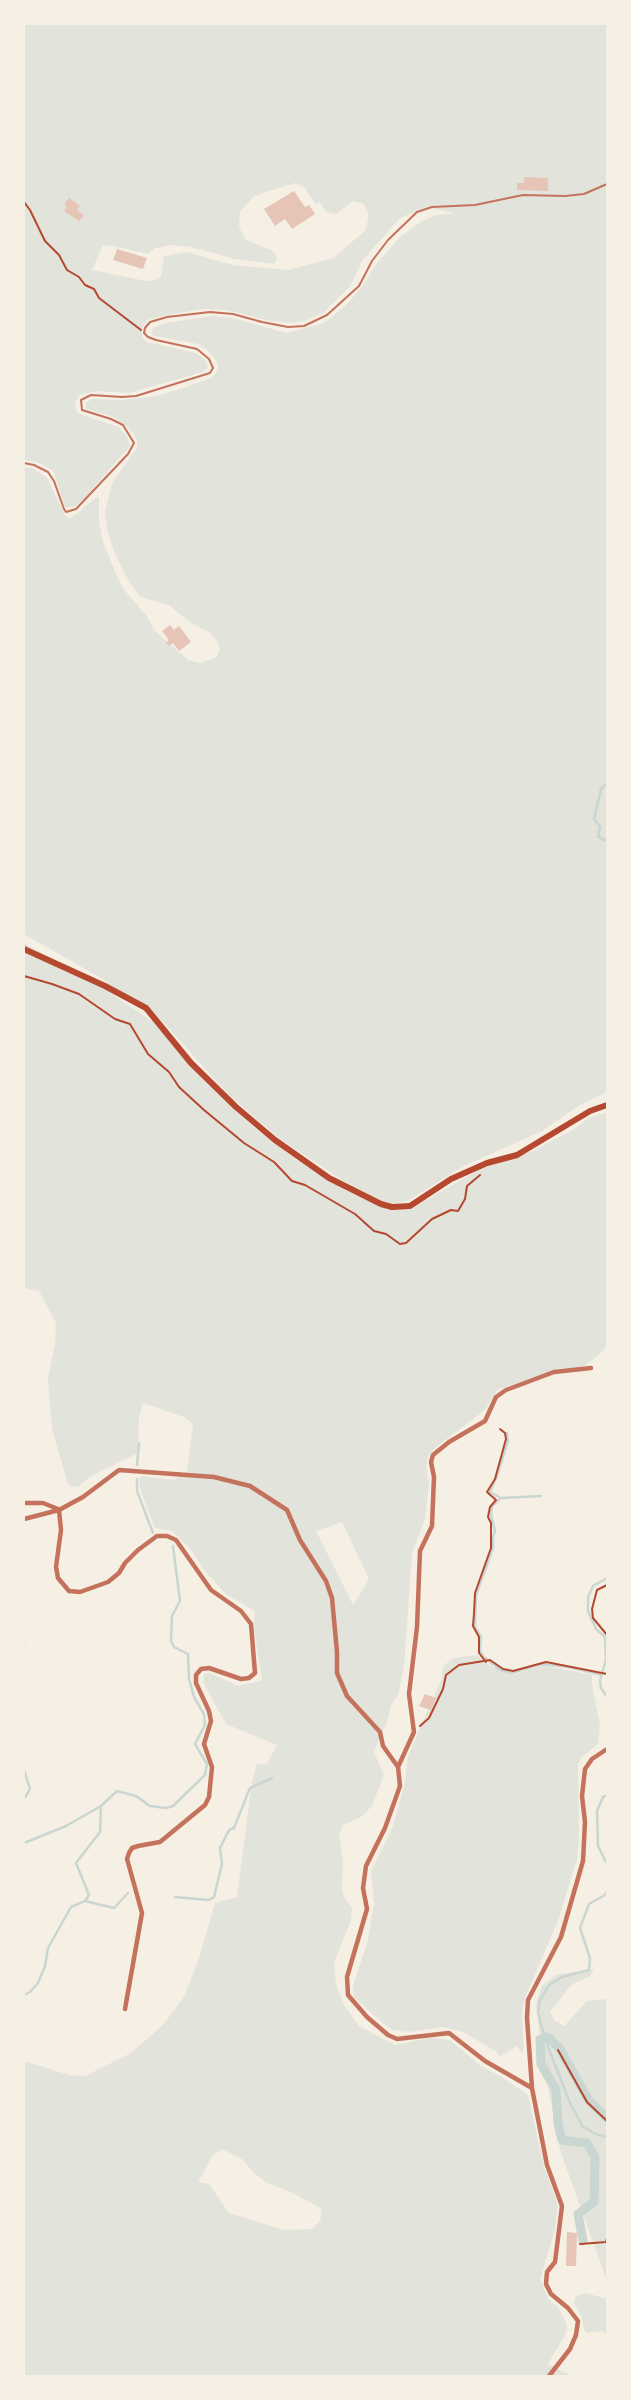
<!DOCTYPE html>
<html>
<head>
<meta charset="utf-8">
<style>
  body { margin:0 }
  #map { position:relative; width:631px; height:2400px; overflow:hidden; background:#f6efe4; font-family:"DM Sans",sans-serif }
  canvas { display:block }
  .frame { position:absolute; inset:0; border:25px solid #f6efe4; pointer-events:none }
</style>
</head>
<body>
<div id="map">
<canvas width="631" height="2400"></canvas>
<div class="frame"></div>
</div>
<script>
const ctx = document.querySelector('canvas').getContext('2d');
ctx.lineJoin = 'round';
function fillPath(path, color) { ctx.fillStyle = color; ctx.fill(path, 'evenodd'); }
const toPath = rows => new Path2D(rows.map(r => 'M' + r).join(''));
function strokePath(path, color, width, dash) { ctx.strokeStyle = color; ctx.lineWidth = width; ctx.lineCap = dash ? 'butt' : 'round'; ctx.setLineDash(dash || []); ctx.stroke(path); }
fillPath(toPath([
  [24,24,607,24,607,1092,580,1105,542,1131,464,1166,407,1201,395,1203,384,1202,342,1180,280,1139,230,1096,163,1022,101,978,24,934,24,467,34,469,47,478,66,517,71,518,78,513,95,498,99,497,99,520,102,539,118,579,125,591,146,615,156,632,188,660,201,663,217,657,220,649,217,641,209,632,191,623,169,605,140,597,127,578,115,554,107,530,105,512,112,483,137,448,137,441,133,433,124,424,114,417,86,409,86,403,92,399,121,400,157,396,189,386,211,378,216,373,218,367,216,360,207,350,198,344,154,336,151,332,153,328,165,323,212,316,233,318,286,333,324,323,346,305,361,288,375,266,399,238,422,221,440,214,456,214,427,207,400,218,362,261,351,285,323,313,305,321,290,323,266,320,227,310,203,309,162,316,147,320,142,328,142,337,147,342,196,353,204,359,208,367,203,372,129,393,96,391,80,395,75,403,77,413,118,427,126,435,130,446,82,501,74,507,65,507,53,471,39,463,24,460],
  [295,183,305,188,316,205,320,202,326,212,336,214,353,201,364,204,369,216,365,231,333,258,288,270,232,265,187,252,164,256,161,276,155,280,146,281,92,270,103,245,113,246,148,254,155,248,172,245,192,247,234,259,274,264,277,260,276,255,271,250,246,240,239,227,240,212,254,196],
  [24,943,103,988,156,1024,197,1073,251,1125,292,1157,347,1191,382,1207,411,1209,487,1165,531,1152,574,1129,589,1118,607,1112,607,1345,601,1353,581,1369,560,1368,497,1390,485,1410,435,1448,428,1456,426,1467,429,1483,425,1519,412,1553,404,1667,398,1695,391,1705,388,1719,374,1752,384,1775,372,1806,361,1817,343,1825,339,1836,343,1860,342,1888,344,1897,352,1908,351,1920,334,1963,336,1984,344,2005,359,2026,395,2045,429,2038,450,2040,481,2066,502,2077,528,2095,544,2167,558,2205,555,2229,540,2280,549,2300,558,2307,567,2325,566,2333,548,2364,572,2376,24,2376,24,2061,69,2075,85,2076,131,2053,163,2025,184,1997,199,1958,215,1903,237,1897,252,1782,257,1764,267,1764,277,1745,226,1724,203,1682,204,1674,209,1673,239,1686,262,1680,254,1629,255,1611,227,1595,206,1573,191,1550,172,1531,155,1528,140,1489,139,1479,142,1476,174,1480,187,1471,193,1424,184,1417,143,1403,139,1417,138,1453,91,1476,79,1486,73,1487,68,1484,52,1429,48,1378,55,1344,56,1323,39,1291,24,1288],
  [342,1522,369,1579,353,1605,316,1531],
  [222,2149,242,2159,253,2172,267,2183,291,2192,322,2209,320,2221,312,2229,284,2230,229,2213,209,2184,198,2182,213,2155],
  [477,1655,490,1666,515,1675,541,1665,592,1675,592,1684,600,1725,598,1744,581,1758,578,1764,579,1837,577,1859,559,1918,525,1998,522,2011,524,2050,521,2053,517,2046,499,2057,497,2052,463,2032,443,2027,409,2032,393,2030,386,2026,354,1997,353,1986,367,1943,374,1903,371,1871,392,1829,405,1783,408,1756,442,1678,443,1666,453,1658],
  [594,1969,590,1976,571,1985,550,2012,554,2020,564,2026,587,2001,607,1999,607,2281,560,2150,542,2056,536,2004,542,1985,556,1975],
  [586,2293,607,2299,607,2341,606,2335,603,2331,586,2333,584,2329,582,2318,574,2302,576,2296]
]), '#e2e4dc');
strokePath(toPath([
  [607,783,601,789,594,819,600,827,598,837,607,841],
  [507,1433,508,1441,497,1476,490,1492,501,1498,492,1506,491,1515,495,1531,493,1537,493,1548,476,1595,475,1627,481,1637,480,1650,483,1656,500,1670,512,1673,541,1664,569,1667,602,1675],
  [137,1465,139,1443],
  [137,1479,137,1491,153,1533],
  [501,1498,541,1496],
  [607,1578,593,1586,588,1597,588,1611,596,1629,605,1637,606,1660,600,1680,601,1688,607,1697],
  [24,1637,24,1649],
  [24,1770,30,1789,24,1799],
  [607,1795,603,1797,597,1811,598,1846,607,1864],
  [24,1843,66,1826,101,1806,117,1791,136,1796,150,1806,166,1808,173,1806,205,1775,207,1764,195,1744,205,1725,204,1714,194,1697,189,1679,188,1654,174,1647,171,1641,172,1616,180,1601,173,1546],
  [607,1891,605,1895,589,1904,580,1928,590,1958,589,1970,562,1977,549,1985,540,2000,538,2012,545,2039,570,2103,583,2127,598,2135,607,2137],
  [175,1897,209,1900,214,1897,222,1864,220,1848,229,1830,234,1828,250,1788,272,1778],
  [85,1901,89,1895,76,1863,100,1832,101,1806],
  [24,1995,30,1992,38,1983,45,1966,48,1948,71,1907,85,1901,114,1908,128,1893]
]), '#c9d6d2', 2.5);
strokePath(toPath([
  [545,2037,549,2038,560,2049,589,2101,607,2118],
  [540,2039,541,2064,556,2090,558,2124,562,2140,587,2143,595,2158,594,2202,578,2214,583,2241]
]), '#c9d6d2', 9);
fillPath(toPath([
  [524,177,548,178,548,191,517,190,517,183,524,183],
  [294,191,305,207,309,205,315,214,292,229,285,219,275,226,264,209],
  [69,198,80,206,77,210,84,215,79,221,64,211,67,207,64,205],
  [117,249,147,258,143,269,113,260],
  [170,625,174,630,179,626,191,642,179,651,173,643,169,646,166,642,169,640,162,631],
  [425,1694,436,1698,431,1710,419,1706],
  [567,2232,577,2233,576,2266,566,2266]
]), '#e6c5b7');
strokePath(toPath([
  [24,202,30,210,45,241,59,255,67,270,79,277,85,285,94,289,99,298,141,330],
  [24,976,52,984,79,994,115,1019,130,1024,148,1054,169,1072,179,1087,204,1110,244,1143,274,1162,292,1181,305,1185,355,1214,374,1231,386,1234,400,1244,406,1243,432,1219,451,1210,458,1211,465,1199,467,1186,480,1175],
  [607,1585,597,1590,592,1609,593,1618,607,1635],
  [486,1662,479,1653,479,1637,473,1626,474,1613,475,1593,491,1548,491,1523,488,1517,490,1507,496,1500,487,1492,495,1479,506,1439,505,1433,500,1429],
  [607,1677,607,1688],
  [420,1726,429,1718,443,1689,446,1675,459,1665,490,1660,503,1669,513,1671,546,1662,607,1674],
  [558,2050,587,2102,607,2121],
  [580,2244,606,2242,607,2238]
]), '#b5482f', 2);
strokePath(toPath([
  [24,463,34,465,48,472,54,481,64,509,66,512,76,509,128,454,134,443,123,425,111,419,82,410,81,400,91,395,122,397,136,396,210,373,213,368,209,359,197,349,156,340,148,337,144,333,145,328,150,322,167,317,210,312,233,314,262,322,288,327,304,326,327,315,359,286,372,261,388,240,417,212,432,207,475,205,523,195,565,196,584,194,607,184]
]), '#c5725c', 2);
strokePath(toPath([
  [24,1503,43,1503,58,1509],
  [59,1510,61,1530,56,1567,58,1578,69,1591,80,1592,108,1582,119,1573,125,1563,138,1550,157,1536,167,1536,176,1540,211,1590,241,1611,251,1624,255,1673,249,1678,241,1679,209,1668,201,1669,196,1675,196,1683,209,1711,211,1721,204,1744,212,1767,209,1797,205,1805,160,1842,138,1846,132,1848,129,1853,127,1859,129,1866,142,1913,125,2009],
  [24,1519,59,1510,83,1497,119,1470,214,1477,250,1486,287,1510,300,1540,326,1581,332,1598,337,1652,337,1673,347,1696,380,1732,383,1746,398,1767,400,1786,385,1828,366,1866,363,1888,367,1909,347,1977,348,1995,367,2017,388,2035,397,2039,449,2033,485,2061,532,2088],
  [398,1767,414,1732,409,1694,417,1627,420,1551,432,1526,434,1477,431,1462,433,1455,449,1442,485,1421,496,1397,506,1390,554,1372,591,1368],
  [549,2376,570,2349,576,2335,578,2321,568,2308,551,2294,546,2284,547,2272,555,2262,562,2206,547,2165,532,2088,527,2018,528,2000,561,1937,583,1861,585,1822,582,1796,585,1769,592,1759,607,1749]
]), '#c5725c', 4.5);
strokePath(toPath([
  [24,949,105,986,146,1008,191,1063,236,1107,275,1140,329,1178,381,1204,392,1207,410,1206,451,1179,487,1163,517,1155,590,1111,607,1105]
]), '#b5482f', 6);
</script>
</body>
</html>
